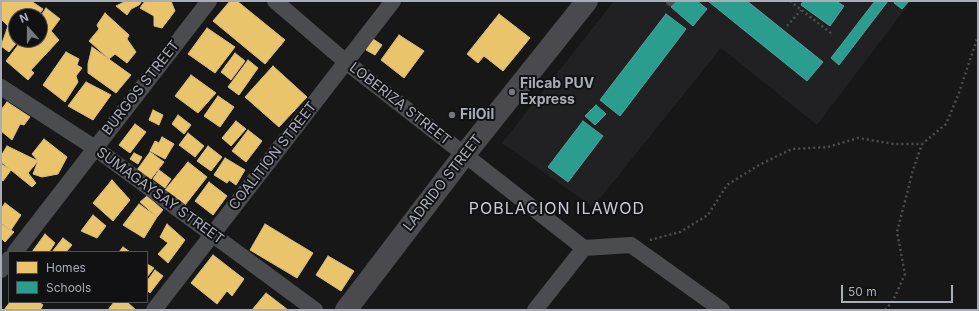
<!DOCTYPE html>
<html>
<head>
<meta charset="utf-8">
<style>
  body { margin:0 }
  #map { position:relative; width:979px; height:311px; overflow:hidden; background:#171717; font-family:Inter,sans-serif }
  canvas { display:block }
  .frame { position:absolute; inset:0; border:2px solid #a8adb8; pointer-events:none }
  .legend { position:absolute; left:8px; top:251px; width:140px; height:52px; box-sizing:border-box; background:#111113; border:1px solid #4d4f55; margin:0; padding:5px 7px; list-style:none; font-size:12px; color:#a8adb8 }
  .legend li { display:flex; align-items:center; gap:8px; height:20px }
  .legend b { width:20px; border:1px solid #4d4f55 }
  .north { position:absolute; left:8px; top:8px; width:40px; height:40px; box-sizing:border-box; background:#111113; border:1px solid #4d4f55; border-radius:50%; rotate:339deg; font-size:11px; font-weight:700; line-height:16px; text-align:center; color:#a8adb8 }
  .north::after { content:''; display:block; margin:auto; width:14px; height:18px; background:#757880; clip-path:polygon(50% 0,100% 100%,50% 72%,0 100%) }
  .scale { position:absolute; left:841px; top:285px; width:112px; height:18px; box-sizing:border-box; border:2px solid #a8adb8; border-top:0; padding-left:5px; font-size:12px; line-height:14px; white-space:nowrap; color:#a8adb8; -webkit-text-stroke:3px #111113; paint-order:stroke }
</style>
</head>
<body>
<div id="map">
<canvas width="979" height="311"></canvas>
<div class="frame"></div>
<ul class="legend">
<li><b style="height:11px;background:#e9c46a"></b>Homes</li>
<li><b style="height:11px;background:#2a9d8f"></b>Schools</li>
</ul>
<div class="north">N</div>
<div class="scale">50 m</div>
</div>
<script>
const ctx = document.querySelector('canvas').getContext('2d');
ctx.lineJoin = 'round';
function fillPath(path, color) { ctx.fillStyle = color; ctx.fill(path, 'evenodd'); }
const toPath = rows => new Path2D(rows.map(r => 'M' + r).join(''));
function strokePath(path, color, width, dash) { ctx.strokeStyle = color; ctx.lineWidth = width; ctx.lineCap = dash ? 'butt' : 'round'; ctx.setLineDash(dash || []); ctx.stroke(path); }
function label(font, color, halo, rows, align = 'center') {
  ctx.font = font + ' Inter,sans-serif'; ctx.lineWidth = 4; ctx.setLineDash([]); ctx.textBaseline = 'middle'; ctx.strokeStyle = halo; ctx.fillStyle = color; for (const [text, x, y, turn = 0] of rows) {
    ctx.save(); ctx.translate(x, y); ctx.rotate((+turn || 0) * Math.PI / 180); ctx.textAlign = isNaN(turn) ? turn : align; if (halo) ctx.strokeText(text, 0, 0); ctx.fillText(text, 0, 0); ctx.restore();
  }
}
fillPath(toPath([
  [614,1,911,1,817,125,721,48,593,207,502,143]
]), '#212123');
const homes = toPath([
  [3,1,31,1,43,9,38,16,16,16,16,40,19,40,9,52,1,46,8,26,1,19,1,3,3,1],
  [123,1,142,1,139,5,131,9,127,15,116,6,124,2,123,1],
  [145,1,171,1,175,11,162,28,154,26,154,16,140,8,145,1],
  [230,1,237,1,285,40,265,64,213,21,230,1],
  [46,8,60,19,51,31,59,40,31,70,34,73,28,80,6,61,22,40,40,40,40,17,46,8],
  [105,13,129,35,127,39,136,52,127,63,115,54,109,59,89,41,99,29,97,25,105,13],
  [499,14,530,38,503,71,484,56,478,63,467,54,499,14],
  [207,28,235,47,215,73,188,54,207,28],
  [399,35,424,51,404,78,381,60,399,35],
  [373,39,382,45,375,55,366,50,373,39],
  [92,47,131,75,116,93,88,73,88,64,92,47],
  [66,52,79,59,77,65,82,68,76,76,78,82,65,102,43,85,66,52],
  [235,53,245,61,231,80,221,72,235,53],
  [248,60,258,68,239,95,228,87,248,60],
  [273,66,307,97,279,127,245,97,273,66],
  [191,75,216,93,198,113,175,96,191,75],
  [86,82,111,95,93,120,68,106,86,82],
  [218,96,234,107,220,127,204,116,218,96],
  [7,102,30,117,24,125,20,124,12,140,1,131,1,110,7,102],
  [153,110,163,115,159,125,149,120,153,110],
  [178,115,191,125,184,134,172,124,178,115],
  [236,121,246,129,231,146,222,138,236,121],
  [135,124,146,132,130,153,119,145,135,124],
  [248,130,262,141,246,162,232,151,248,130],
  [188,133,204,146,195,157,179,145,188,133],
  [162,137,174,144,165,159,150,151,155,141,159,143,162,137],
  [44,139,67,157,58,174,42,177,33,174,38,161,32,154,44,139],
  [7,146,38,161,28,173,36,183,32,187,1,162,1,156,7,146],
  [208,146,222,157,211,171,197,161,208,146],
  [150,152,164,162,151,179,137,170,150,152],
  [134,153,142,157,138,164,130,159,134,153],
  [225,158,245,170,236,185,229,180,227,183,214,175,225,158],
  [188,162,207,177,185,205,165,190,188,162],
  [1,164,11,170,3,181,1,180,1,164],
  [159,170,171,179,165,188,153,179,159,170],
  [112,180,130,200,113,221,93,203,112,180],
  [209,182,227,196,213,215,195,201,209,182],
  [147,196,163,210,157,217,140,202,147,196],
  [5,203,21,215,11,230,1,223,1,209,5,203],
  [139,204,157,217,144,238,123,225,139,204],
  [93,215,106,226,97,238,81,231,93,215],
  [1,224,14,232,5,242,1,238,1,224],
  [167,224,185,240,168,263,158,254,168,243,160,237,167,224],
  [265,224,313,253,297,278,250,250,265,224],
  [45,234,55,243,49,252,32,252,45,234],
  [63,238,72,245,66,252,52,252,63,238],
  [123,247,130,252,119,252,123,247],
  [213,255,244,279,232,296,227,291,217,304,191,283,213,255],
  [328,256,354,271,341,291,316,275,328,256],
  [147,264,154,268,147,277,147,264],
  [155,270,163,276,150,293,147,290,147,281,155,270],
  [266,293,288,310,252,310,266,293],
  [10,302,39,302,43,305,40,310,4,310,10,302],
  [114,302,127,302,136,310,108,310,114,302]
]);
fillPath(homes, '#e9c46a');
strokePath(homes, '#d6bd81', 1);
const schools = toPath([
  [675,1,697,1,707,9,693,26,671,7,675,1],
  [708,1,747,1,823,62,807,81,708,1],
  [803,1,836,1,844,6,830,26,801,5,803,1],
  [875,1,888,1,839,65,831,58,875,1],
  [895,1,909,1,902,9,894,3,895,1],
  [666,14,686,29,620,116,600,100,666,14],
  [596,105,606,114,595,125,585,116,596,105],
  [583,121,603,136,568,182,548,167,583,121]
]);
fillPath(schools, '#2a9d8f');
strokePath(schools, '#50a29b', 1);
strokePath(toPath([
  [790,1,832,34],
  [787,26,801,10],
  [650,240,680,232,708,215,727,185,759,165,792,149,828,147,858,138,894,144,922,144,946,124,959,93,978,36],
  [885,310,893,301,905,274,897,232,913,170,922,144]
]), '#4d4e52', 2.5, [2, 3]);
strokePath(toPath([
  [670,2,671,1]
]), '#4b4c50', 8);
strokePath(toPath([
  [275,1,346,62,584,248],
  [1,87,95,148,315,310],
  [584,248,631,245,722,310],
  [15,252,209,1],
  [1,270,9,259],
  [154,310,393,1],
  [535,310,584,248]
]), '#4b4c50', 16);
strokePath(toPath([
  [346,310,465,154,587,1]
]), '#4a4a4e', 22);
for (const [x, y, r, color] of [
  [512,92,4,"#757880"],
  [452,115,4,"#757880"]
]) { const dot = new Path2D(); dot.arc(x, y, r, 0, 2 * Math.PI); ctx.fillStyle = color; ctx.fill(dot); strokePath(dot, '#111113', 1.5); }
label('bold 14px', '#a8adb8', '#111113', [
  ["Filcab PUV",520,84],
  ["Express",520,100],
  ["FilOil",460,115]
], 'left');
label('14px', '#a8adb8', '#111113', [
  ["BURGOS STREET",141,88,-52],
  ["LOBERIZA STREET",400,104,38],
  ["COALITION STREET",273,156,-52],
  ["LADRIDO STREET",443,183,-52],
  ["SUMAGAYSAY STREET",160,196,36]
]);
ctx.letterSpacing = '1px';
label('16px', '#c9ccd4', '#111113', [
  ["POBLACION ILAWOD",557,209]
]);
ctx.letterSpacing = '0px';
</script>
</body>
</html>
